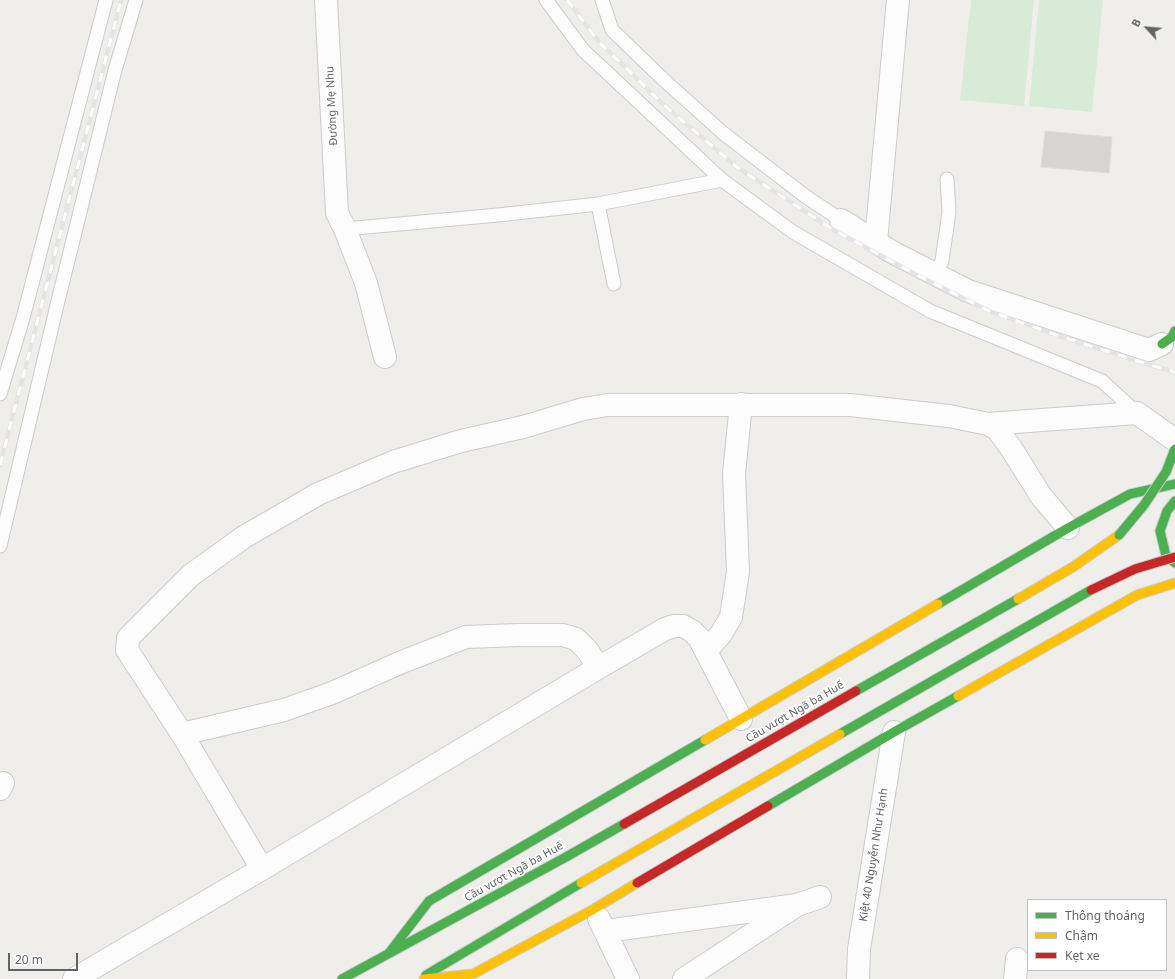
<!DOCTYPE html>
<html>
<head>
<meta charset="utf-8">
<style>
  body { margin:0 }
  #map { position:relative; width:1175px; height:979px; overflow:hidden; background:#efeeea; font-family:"Noto Sans",sans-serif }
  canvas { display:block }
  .legend { position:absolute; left:1027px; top:899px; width:140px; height:72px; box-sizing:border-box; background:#fff; border:1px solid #bfc1c3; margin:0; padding:5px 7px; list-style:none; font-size:12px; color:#5f6368 }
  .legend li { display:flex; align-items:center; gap:8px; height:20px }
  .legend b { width:20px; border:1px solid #bfc1c3 }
  .north { position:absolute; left:1127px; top:8px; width:40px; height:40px; -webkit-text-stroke:3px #fff; paint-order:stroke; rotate:296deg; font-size:11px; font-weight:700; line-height:16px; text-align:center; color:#5f6368 }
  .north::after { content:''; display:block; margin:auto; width:14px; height:18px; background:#5f6368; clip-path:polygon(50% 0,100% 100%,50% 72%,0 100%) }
  .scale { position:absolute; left:8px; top:953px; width:70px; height:18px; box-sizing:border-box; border:2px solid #5f6368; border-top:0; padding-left:5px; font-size:12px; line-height:14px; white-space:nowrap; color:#5f6368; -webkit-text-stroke:3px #fff; paint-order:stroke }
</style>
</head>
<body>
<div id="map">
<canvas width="1175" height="979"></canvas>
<ul class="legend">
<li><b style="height:5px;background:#4caf50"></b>Thông thoáng</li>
<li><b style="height:5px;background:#ffc107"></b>Chậm</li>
<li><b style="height:5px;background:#c62828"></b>Kẹt xe</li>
</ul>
<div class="north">B</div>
<div class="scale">20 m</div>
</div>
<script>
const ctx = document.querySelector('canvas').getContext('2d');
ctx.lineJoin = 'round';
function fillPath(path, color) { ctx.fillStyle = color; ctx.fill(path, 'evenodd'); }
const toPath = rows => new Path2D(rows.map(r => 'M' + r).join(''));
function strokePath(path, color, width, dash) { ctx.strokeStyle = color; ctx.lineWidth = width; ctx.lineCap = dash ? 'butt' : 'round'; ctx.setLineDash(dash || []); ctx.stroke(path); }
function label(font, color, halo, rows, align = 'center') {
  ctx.font = font + ' "Noto Sans",sans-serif'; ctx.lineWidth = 3.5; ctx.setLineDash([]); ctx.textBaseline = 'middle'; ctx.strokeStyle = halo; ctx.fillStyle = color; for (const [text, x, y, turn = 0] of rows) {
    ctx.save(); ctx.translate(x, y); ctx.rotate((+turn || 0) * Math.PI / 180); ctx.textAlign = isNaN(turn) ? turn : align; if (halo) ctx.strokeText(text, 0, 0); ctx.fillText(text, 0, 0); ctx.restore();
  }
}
fillPath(toPath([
  [971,0,1034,0,1024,106,960,100],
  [1039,0,1103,0,1092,112,1029,106]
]), '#d8ebd6');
const building = toPath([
  [1045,131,1112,137,1109,173,1041,167,1045,131]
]);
fillPath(building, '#d6d5d3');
strokePath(building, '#deddd9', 1);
const lane = toPath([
  [546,0,583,50,722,180,793,232,930,311,1102,381,1137,413],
  [602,0,612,30,665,81,723,133,805,196,841,220],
  [598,204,614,284],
  [345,229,498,215,598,204,722,180],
  [936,274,942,261,949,212,947,179],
  [0,394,23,318,106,0],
  [0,546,57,305,115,70,136,0]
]);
const street = toPath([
  [326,0,337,213,345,229,366,283,385,357],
  [841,220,892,252,968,291,1149,350,1162,344],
  [876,241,898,0],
  [988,424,1137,413,1175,440],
  [706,651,721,634,731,617,738,572,734,474,741,404],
  [182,734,284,710,332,693,402,662,466,637,518,635,563,635,576,639,588,651,598,668],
  [0,789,3,783],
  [262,869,182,734,127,650,128,638,191,575,244,537,318,494,393,462,461,441,523,427,583,409,608,405,850,405,949,416,988,424,997,429,1011,448,1041,496,1068,528],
  [599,919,628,979],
  [606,931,797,905],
  [74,979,262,869,598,668,665,629,674,626,683,626,692,631,699,638,741,719],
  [684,979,797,905,820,897],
  [858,979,859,949,894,732],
  [1015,979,1017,959]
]);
const fast = toPath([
  [1162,344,1172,337,1175,331],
  [1175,501,1167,511,1160,531,1166,556,1175,563],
  [938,604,1068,528,1130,494,1175,484],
  [856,691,1018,599],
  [768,806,894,732,958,696],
  [389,953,429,901,705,740],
  [426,975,581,883],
  [342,979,566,857,624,824]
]);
const slow = toPath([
  [1018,599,1073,567,1119,535],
  [958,696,1137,595,1175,583],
  [705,740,938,604],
  [424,979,473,974,594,909,637,883]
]);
const jam = toPath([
  [624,824,856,691],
  [637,883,768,806]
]);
strokePath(lane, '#cbcccc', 15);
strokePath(street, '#cbcccc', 24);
strokePath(fast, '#cacacb', 11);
strokePath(slow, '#cacacb', 11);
strokePath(jam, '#cacacb', 11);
strokePath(lane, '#fdfcfc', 13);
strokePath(street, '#fdfcfc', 22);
strokePath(fast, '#4caf50', 9);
strokePath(slow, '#ffc107', 9);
strokePath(jam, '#c62828', 9);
const rail = toPath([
  [567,0,599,42,665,106,738,168,832,229,915,274,989,311,1059,336,1150,365,1175,372],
  [0,465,121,0]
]);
strokePath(rail, '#e4e4e4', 4.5);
strokePath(rail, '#fff', 3, [9]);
const fastBridge = toPath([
  [1119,535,1144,505,1166,472,1175,449],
  [840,734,1091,590]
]);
const slowBridge = toPath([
  [581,883,840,734]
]);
const jamBridge = toPath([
  [1091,590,1135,569,1175,557]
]);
strokePath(fastBridge, '#cacacb', 11, []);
strokePath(slowBridge, '#cacacb', 11, []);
strokePath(jamBridge, '#cacacb', 11, []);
strokePath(fastBridge, '#4caf50', 9);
strokePath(slowBridge, '#ffc107', 9);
strokePath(jamBridge, '#c62828', 9);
label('11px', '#5f6368', '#fff', [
  ["Đường Mẹ Nhu",332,106,-93],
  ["Cầu vượt Ngã ba Huế",795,712,-30],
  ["Kiệt 40 Nguyễn Như Hạnh",874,855,-81],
  ["Cầu vượt Ngã ba Huế",514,872,-29]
]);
</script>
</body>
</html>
